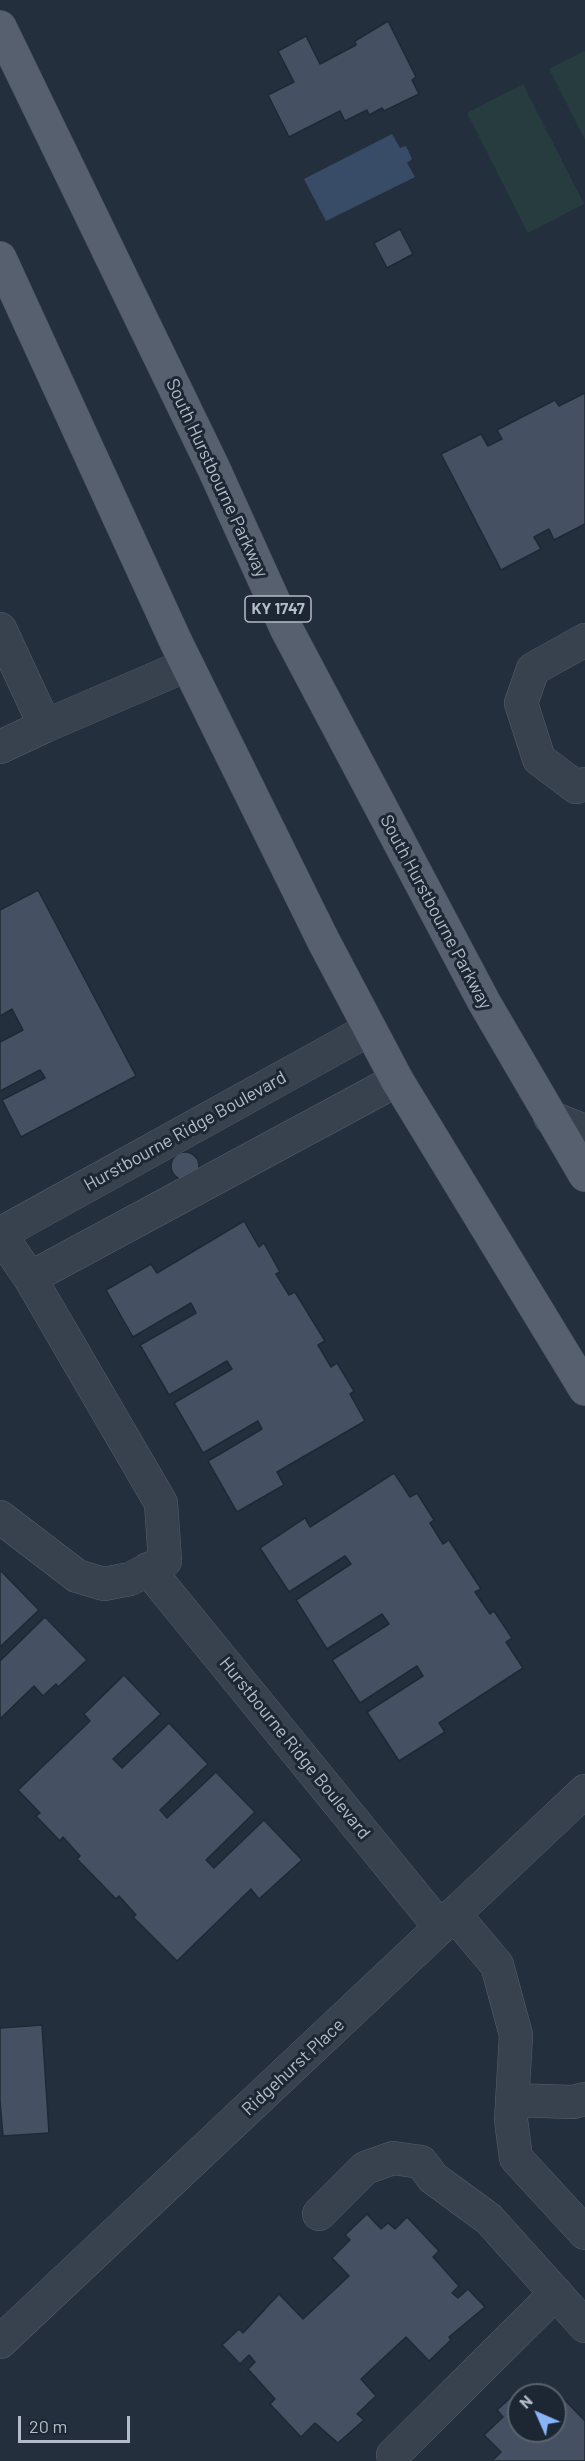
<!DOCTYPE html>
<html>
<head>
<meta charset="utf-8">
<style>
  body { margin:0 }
  #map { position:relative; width:585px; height:2461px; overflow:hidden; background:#242f3e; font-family:Barlow,sans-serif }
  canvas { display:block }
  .north { position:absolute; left:507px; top:2383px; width:60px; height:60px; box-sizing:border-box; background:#1d2633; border:2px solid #59626f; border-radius:50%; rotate:315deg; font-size:16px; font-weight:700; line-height:24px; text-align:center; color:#b4bcc9 }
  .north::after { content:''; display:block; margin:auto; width:21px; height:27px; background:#8ab4f8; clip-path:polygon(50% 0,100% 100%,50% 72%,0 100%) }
  .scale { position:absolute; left:18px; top:2416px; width:112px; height:27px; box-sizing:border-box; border:3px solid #b4bcc9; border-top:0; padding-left:8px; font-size:18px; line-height:21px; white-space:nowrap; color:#b4bcc9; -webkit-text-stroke:4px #1d2633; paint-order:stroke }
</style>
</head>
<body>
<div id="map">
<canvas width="585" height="2461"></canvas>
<div class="north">N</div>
<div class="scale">20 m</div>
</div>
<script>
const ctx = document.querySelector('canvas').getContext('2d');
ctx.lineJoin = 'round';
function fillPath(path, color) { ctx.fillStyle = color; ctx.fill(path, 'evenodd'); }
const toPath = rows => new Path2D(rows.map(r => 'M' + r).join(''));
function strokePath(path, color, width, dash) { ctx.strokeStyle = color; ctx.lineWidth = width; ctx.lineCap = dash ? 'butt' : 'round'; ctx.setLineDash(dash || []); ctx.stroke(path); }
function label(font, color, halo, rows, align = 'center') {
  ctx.font = font + ' Barlow,sans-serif'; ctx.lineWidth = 6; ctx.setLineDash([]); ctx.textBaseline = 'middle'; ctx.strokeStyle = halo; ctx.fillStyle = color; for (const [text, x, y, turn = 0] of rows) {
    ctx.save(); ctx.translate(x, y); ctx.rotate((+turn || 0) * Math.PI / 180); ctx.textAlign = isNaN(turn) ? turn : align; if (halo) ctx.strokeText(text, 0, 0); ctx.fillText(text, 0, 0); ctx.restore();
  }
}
fillPath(toPath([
  [585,51,585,140,549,69],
  [523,84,584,204,528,233,467,113]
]), '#263c3f');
fillPath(toPath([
  [392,134,400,148,406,146,412,159,407,163,415,177,326,221,304,179]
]), '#394c67');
const building = toPath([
  [388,21,416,77,412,80,419,94,384,111,382,108,369,115,367,110,345,121,340,111,289,137,268,95,294,82,278,51,306,36,320,64,356,45,355,41,388,21],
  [400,229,413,254,387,268,374,243,400,229],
  [585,393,585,524,554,540,549,529,534,537,541,549,501,570,441,454,481,434,488,446,502,439,497,430,555,400,559,406,585,393],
  [38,890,136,1076,21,1137,2,1100,45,1078,40,1070,0,1091,0,1042,23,1030,12,1009,0,1016,0,910,38,890],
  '171 1166a14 14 0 1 1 28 0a14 14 0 1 1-28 0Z',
  [244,1221,259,1247,264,1243,280,1272,276,1274,289,1295,295,1292,325,1341,318,1345,331,1367,337,1363,354,1391,350,1394,365,1421,277,1472,284,1485,237,1512,208,1461,262,1429,258,1421,203,1453,174,1403,232,1369,227,1361,169,1395,140,1345,196,1313,191,1303,133,1337,106,1290,151,1264,157,1273,244,1221],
  [394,1473,410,1497,417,1493,434,1520,430,1523,443,1544,449,1540,481,1589,475,1592,490,1614,494,1611,512,1638,506,1642,523,1668,439,1723,445,1732,399,1761,367,1712,423,1676,417,1666,360,1703,332,1660,389,1624,382,1614,327,1649,296,1600,351,1564,345,1556,289,1592,260,1548,305,1518,310,1527,394,1473],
  [0,1570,39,1610,0,1647,0,1570],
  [45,1617,87,1660,58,1687,56,1684,43,1696,34,1686,0,1719,0,1661,45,1617],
  [124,1675,161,1714,113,1759,122,1768,169,1723,208,1764,160,1810,167,1818,216,1772,255,1812,206,1860,214,1868,264,1820,302,1860,259,1899,251,1889,177,1961,133,1917,136,1915,119,1896,116,1899,77,1859,80,1856,63,1837,60,1841,36,1816,40,1813,18,1790,90,1721,84,1714,124,1675],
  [42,2025,49,2133,3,2136,0,2101,0,2028,42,2025],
  [367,2214,381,2229,388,2223,395,2229,407,2217,439,2251,433,2257,459,2286,452,2293,458,2298,468,2289,485,2307,449,2337,451,2340,429,2361,406,2337,361,2379,376,2396,357,2414,364,2420,338,2443,315,2423,301,2437,270,2404,275,2399,248,2369,255,2362,249,2355,240,2364,222,2345,239,2329,243,2333,279,2294,303,2319,349,2276,332,2258,350,2240,345,2235,367,2214],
  [519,2390,524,2395,519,2395,519,2431,555,2431,555,2398,559,2394,585,2421,585,2461,492,2461,501,2452,484,2435,503,2417,497,2410,519,2390]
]);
fillPath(building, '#455162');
strokePath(building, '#1f2835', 1.5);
const minor = toPath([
  [0,629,45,726,187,665],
  [585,640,533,669,521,703,539,759,576,787,585,784],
  [0,747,45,726],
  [550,1117,585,1131],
  [0,1234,30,1278,161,1503,165,1561,130,1579,104,1584,77,1576,0,1517],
  [0,1234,370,1029],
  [30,1278,397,1080],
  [148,1569,440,1927],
  [454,1914,497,1965,516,2035,511,2120,516,2158,585,2233],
  [512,2100,573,2102,585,2099],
  [319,2214,365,2168,393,2158,421,2162,433,2178,489,2219,585,2326],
  [0,2342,585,1791],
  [393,2455,556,2293]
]);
const major = toPath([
  [0,27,214,469,286,628,484,1002,585,1175],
  [0,258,176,642,323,940,397,1080,585,1389]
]);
strokePath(minor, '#565f6c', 34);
strokePath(major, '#414a57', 34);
strokePath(minor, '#38414e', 33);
strokePath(major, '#56606e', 33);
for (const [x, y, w] of [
  [278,609,66]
]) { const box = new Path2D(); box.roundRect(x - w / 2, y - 13, w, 26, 4.5); ctx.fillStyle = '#1d2633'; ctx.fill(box); strokePath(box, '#b4bcc9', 1.5); }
label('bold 16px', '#b4bcc9', null, [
  ["KY 1747",278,609]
]);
label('18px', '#b4bcc9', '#1d2633', [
  ["South Hurstbourne Parkway",217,478,65],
  ["South Hurstbourne Parkway",436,912,62],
  ["Hurstbourne Ridge Boulevard",185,1131,-29],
  ["Hurstbourne Ridge Boulevard",295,1748,51],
  ["Ridgehurst Place",293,2067,-43]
]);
</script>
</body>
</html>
